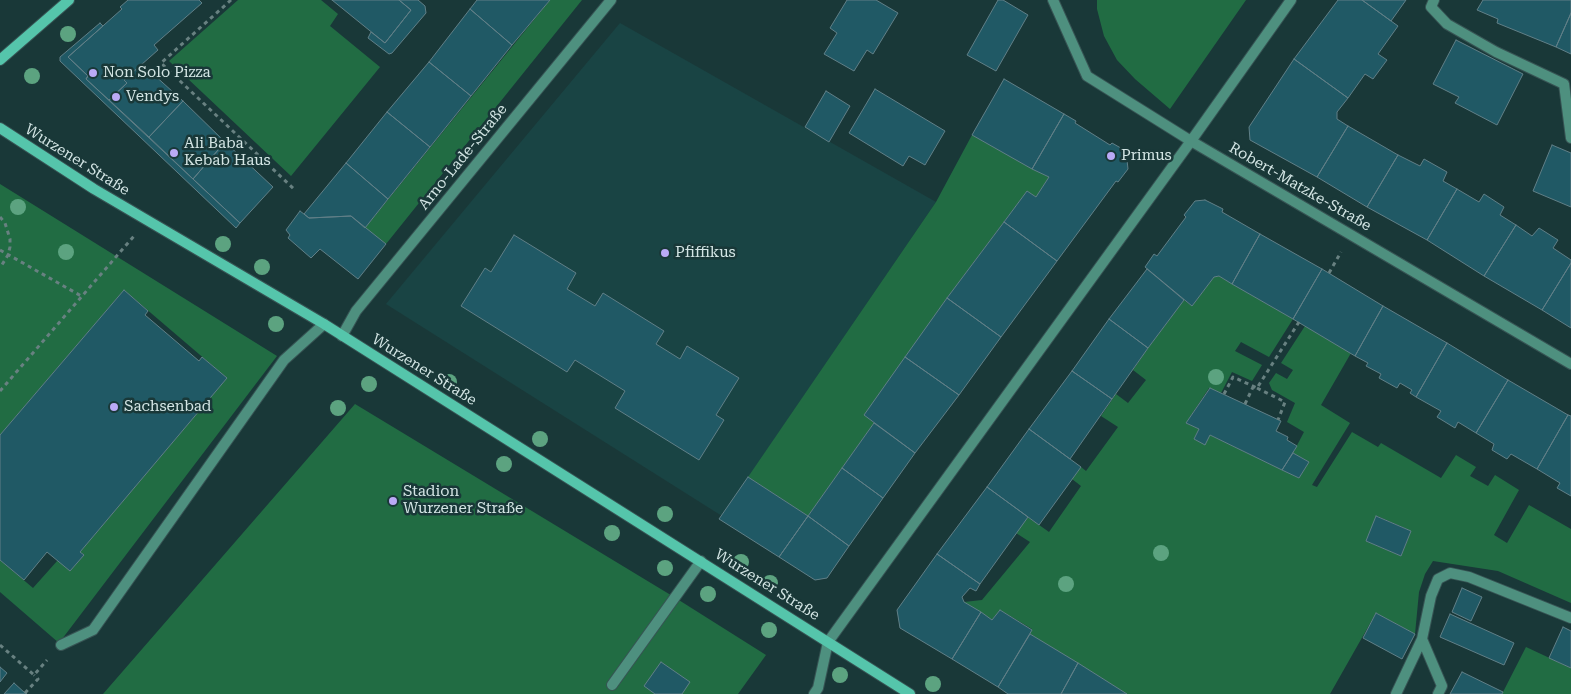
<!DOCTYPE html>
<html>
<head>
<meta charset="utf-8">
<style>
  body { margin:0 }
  canvas { display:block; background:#193838 }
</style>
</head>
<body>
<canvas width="1571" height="694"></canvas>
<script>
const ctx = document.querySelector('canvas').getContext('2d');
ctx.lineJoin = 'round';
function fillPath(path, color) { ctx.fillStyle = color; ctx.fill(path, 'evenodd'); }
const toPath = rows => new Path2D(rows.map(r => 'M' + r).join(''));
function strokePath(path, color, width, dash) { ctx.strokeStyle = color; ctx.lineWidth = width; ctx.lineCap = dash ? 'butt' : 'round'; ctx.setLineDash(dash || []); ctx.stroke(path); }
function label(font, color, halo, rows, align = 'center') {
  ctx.font = font + ' "Roboto Serif",serif'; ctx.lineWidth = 5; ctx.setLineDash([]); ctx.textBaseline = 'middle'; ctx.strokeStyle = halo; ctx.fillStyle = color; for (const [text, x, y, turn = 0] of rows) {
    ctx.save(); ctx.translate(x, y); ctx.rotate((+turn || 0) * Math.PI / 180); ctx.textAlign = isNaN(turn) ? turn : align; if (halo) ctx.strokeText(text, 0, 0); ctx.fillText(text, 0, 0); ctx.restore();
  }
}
fillPath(toPath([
  [620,23,936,202,722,516,386,304]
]), '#194444');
fillPath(toPath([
  [238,0,321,0,338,14,330,26,380,67,291,176,169,61],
  [550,0,582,0,386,244,365,228],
  [1097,0,1246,0,1170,109,1135,79,1117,60,1104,36,1097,9],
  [972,135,1049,177,1036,197,1027,191,947,298,865,415,874,423,808,516,748,477,936,202],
  [0,184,277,356,59,643,0,592,0,560,33,588,58,560,70,571,84,555,80,552,227,378,124,290,0,435],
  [1219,276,1293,319,1269,357,1241,342,1235,351,1262,365,1252,381,1232,372,1221,393,1209,388,1186,423,1199,429,1194,439,1210,435,1299,478,1309,462,1293,453,1304,432,1287,422,1295,403,1272,390,1269,383,1276,373,1287,379,1293,370,1281,363,1305,326,1351,353,1321,405,1350,423,1312,485,1317,487,1352,432,1378,447,1381,443,1441,478,1456,455,1476,467,1470,476,1488,486,1495,475,1519,490,1494,535,1507,543,1529,505,1571,529,1571,603,1498,571,1433,561,1425,574,1419,592,1415,634,1376,613,1330,694,1127,694,1030,634,1032,629,1000,610,992,620,964,602,982,600,1030,542,1016,533,1028,517,1049,532,1081,486,1072,479,1081,467,1086,471,1118,427,1101,416,1116,394,1128,403,1146,380,1133,370,1148,348,1184,300,1192,306,1214,277],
  [1377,516,1411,531,1401,556,1366,541],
  [355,404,674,597,766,655,738,694,103,694],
  [1526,647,1571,668,1571,694,1502,694]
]), '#216c43');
const building = toPath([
  [128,0,199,0,202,3,154,45,158,50,124,80,127,83,109,100,86,79,88,76,68,57,122,9,120,7,128,0],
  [332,0,399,0,411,10,385,43,332,0],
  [399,0,418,0,425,6,426,13,392,53,389,54,368,38,371,32,385,43,411,10,399,0],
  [477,0,550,0,512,45,470,9,477,0],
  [847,0,876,0,898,13,873,54,867,50,854,71,824,54,837,33,830,28,847,0],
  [998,0,1003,0,1028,15,996,71,967,55,998,0],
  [1338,0,1362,0,1398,26,1378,54,1387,60,1373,79,1365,74,1348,98,1294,59,1338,0],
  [1362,0,1406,0,1391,21,1362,0],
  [1483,0,1571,0,1571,13,1556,47,1497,23,1498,19,1477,10,1483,0],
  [470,9,512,45,471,96,429,62,470,9],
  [1571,13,1571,54,1556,47,1571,13],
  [100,23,103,26,68,57,88,76,86,79,240,223,236,228,60,61,60,57,100,23],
  [1456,40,1523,74,1497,125,1455,103,1459,97,1433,84,1456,40],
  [1294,59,1348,98,1337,112,1337,119,1348,126,1317,177,1250,140,1249,127,1294,59],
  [429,62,471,96,430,147,387,112,429,62],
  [142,64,183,101,149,137,109,100,127,83,124,80,142,64],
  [1004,79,1064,114,1032,169,972,135,1004,79],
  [875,89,945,131,925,165,909,156,903,166,849,133,875,89],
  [826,91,850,106,829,142,805,127,826,91],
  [183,101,225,142,193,179,149,137,183,101],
  [387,112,430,147,388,199,346,163,387,112],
  [1064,114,1076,121,1075,123,1110,145,1112,143,1126,151,1128,169,1118,182,1116,181,1057,261,1004,222,1027,191,1036,197,1049,177,1032,169,1064,114],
  [1348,126,1398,155,1367,207,1317,177,1348,126],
  [225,142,273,187,240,223,193,179,225,142],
  [1552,145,1571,153,1571,207,1533,191,1552,145],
  [1398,155,1420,166,1424,159,1447,172,1443,181,1457,189,1427,240,1367,207,1398,155],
  [346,163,388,199,365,228,351,216,309,218,304,214,346,163],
  [1457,189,1479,202,1484,194,1504,207,1500,215,1516,225,1484,276,1427,240,1457,189],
  [1205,200,1223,209,1222,212,1260,234,1232,284,1219,276,1214,277,1192,306,1145,267,1154,254,1157,256,1186,217,1184,215,1195,201,1205,200],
  [300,211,309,218,351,216,386,244,358,279,320,249,311,258,288,238,290,235,286,230,300,211],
  [1004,222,1057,261,1001,337,947,298,1004,222],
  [1516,225,1532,236,1539,228,1558,240,1553,248,1571,260,1571,263,1542,310,1484,276,1516,225],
  [1260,234,1322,269,1293,319,1232,284,1260,234],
  [514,235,576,273,567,289,595,306,603,293,664,331,656,344,680,359,687,346,739,378,716,415,724,420,699,460,615,408,625,391,575,360,567,372,461,306,485,268,491,272,514,235],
  [1571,263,1571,328,1542,310,1571,263],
  [1147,269,1184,300,1148,348,1109,319,1147,269],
  [1322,269,1383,306,1355,356,1293,319,1322,269],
  [124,290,148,311,145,315,199,361,202,357,227,378,80,552,84,555,70,571,47,552,24,580,0,560,0,435,124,290],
  [947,298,1001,337,959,395,905,357,947,298],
  [1383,306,1447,343,1416,397,1410,393,1412,390,1400,383,1397,388,1379,378,1381,374,1366,366,1368,363,1355,356,1383,306],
  [1109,319,1148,348,1112,399,1072,371,1109,319],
  [1447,343,1508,380,1476,433,1458,422,1455,428,1437,417,1441,411,1416,397,1447,343],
  [905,357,959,395,915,453,864,415,905,357],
  [1072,371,1112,399,1070,459,1029,429,1072,371],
  [1508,380,1568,415,1537,469,1511,454,1507,459,1492,450,1494,444,1476,433,1508,380],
  [1210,388,1281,421,1276,431,1288,437,1287,440,1297,446,1282,470,1210,435,1205,445,1194,439,1199,429,1186,423,1210,388],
  [1568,415,1571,416,1571,496,1557,488,1560,483,1537,469,1568,415],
  [874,423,915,453,883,498,842,468,874,423],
  [1029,429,1081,467,1039,525,987,487,1029,429],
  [1293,453,1309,462,1299,478,1282,470,1293,453],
  [842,468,883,498,849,546,808,516,842,468],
  [748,477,808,516,779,557,719,519,748,477],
  [987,487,1028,517,980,584,937,554,987,487],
  [808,516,849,546,827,578,815,580,779,557,808,516],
  [1376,516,1411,531,1401,556,1366,541,1376,516],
  [937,554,980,584,976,591,970,588,962,597,964,602,981,612,952,659,900,628,897,610,937,554],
  [1462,588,1482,597,1471,621,1452,612,1462,588],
  [1000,610,1032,630,998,687,952,659,981,612,992,620,1000,610],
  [1376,613,1415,634,1402,659,1363,638,1376,613],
  [1450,614,1514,643,1504,665,1440,637,1450,614],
  [1563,627,1571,631,1571,668,1549,658,1563,627],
  [1030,634,1078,663,1061,694,1008,694,998,687,1030,634],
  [661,662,690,682,682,694,655,694,644,686,661,662],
  [1078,663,1127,694,1061,694,1078,663],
  [0,667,7,673,0,682,0,667],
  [1462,672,1503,692,1502,694,1450,694,1462,672],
  [14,683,25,693,27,694,4,694,14,683]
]);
fillPath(building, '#205965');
strokePath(building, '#607f87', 1);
const lane = toPath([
  [1434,0,1431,7,1447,24,1496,52,1564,84,1571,138],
  [1422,639,1442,686,1438,694],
  [61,645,93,630,284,360,324,324],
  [612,685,701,561],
  [814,694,818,688,828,642],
  [1396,694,1422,639,1431,596,1438,579,1450,573,1469,577,1571,618]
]);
const street = toPath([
  [1053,0,1087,76,1191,141,1571,364],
  [342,336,356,311,611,0],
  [828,642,1191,141,1291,0]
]);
const secondary = toPath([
  [0,60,69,0],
  [0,128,94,189,324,324,910,694]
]);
strokePath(lane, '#375454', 12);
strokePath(street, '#375454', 12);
strokePath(secondary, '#375454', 12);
strokePath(toPath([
  [231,0,161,63,294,189],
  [0,217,5,223,10,239,10,247,8,255,0,268],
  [0,250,83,297],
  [1329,273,1341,252],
  [1257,388,1285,402,1278,420],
  [0,391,134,236],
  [1224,394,1233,377,1257,388,1299,322],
  [1245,404,1253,387],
  [0,645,34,675,47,660],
  [25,693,38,679,34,675]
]), '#688181', 3, [4, 4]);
strokePath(lane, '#4e907f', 10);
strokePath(street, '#4e907f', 10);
strokePath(secondary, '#55c5ab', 10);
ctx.fillStyle = '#5ca380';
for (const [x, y] of [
  [68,34],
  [32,76],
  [18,207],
  [223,244],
  [66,252],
  [262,267],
  [276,324],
  [1216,377],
  [449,382],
  [369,384],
  [338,408],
  [540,439],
  [504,464],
  [665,514],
  [612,533],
  [1161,553],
  [741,562],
  [665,568],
  [770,583],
  [1066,584],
  [708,594],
  [769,630],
  [840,675],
  [933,684]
]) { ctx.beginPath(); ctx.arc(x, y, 8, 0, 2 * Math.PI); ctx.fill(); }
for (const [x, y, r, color] of [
  [93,73,5,"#baaaf6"],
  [116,97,5,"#baaaf6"],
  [174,153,5,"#baaaf6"],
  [1111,156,5,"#baaaf6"],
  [665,253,5,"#baaaf6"],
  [114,407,5,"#baaaf6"],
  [393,501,5,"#baaaf6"]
]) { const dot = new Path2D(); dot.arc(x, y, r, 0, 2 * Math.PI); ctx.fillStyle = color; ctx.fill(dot); strokePath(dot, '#193838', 2); }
label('15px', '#d3e5e4', '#193838', [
  ["Non Solo Pizza",103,73],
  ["Vendys",126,97],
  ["Ali Baba",184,144],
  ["Kebab Haus",184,161],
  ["Primus",1121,156],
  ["Pfiffikus",675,253],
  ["Sachsenbad",124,407],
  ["Stadion",403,492],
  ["Wurzener Straße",403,509]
], 'left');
label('15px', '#d3e5e4', '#193838', [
  ["Arno-Lade-Straße",463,157,-51],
  ["Wurzener Straße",77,160,32],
  ["Robert-Matzke-Straße",1300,187,30],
  ["Wurzener Straße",424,370,32],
  ["Wurzener Straße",767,585,32]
]);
</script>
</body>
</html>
